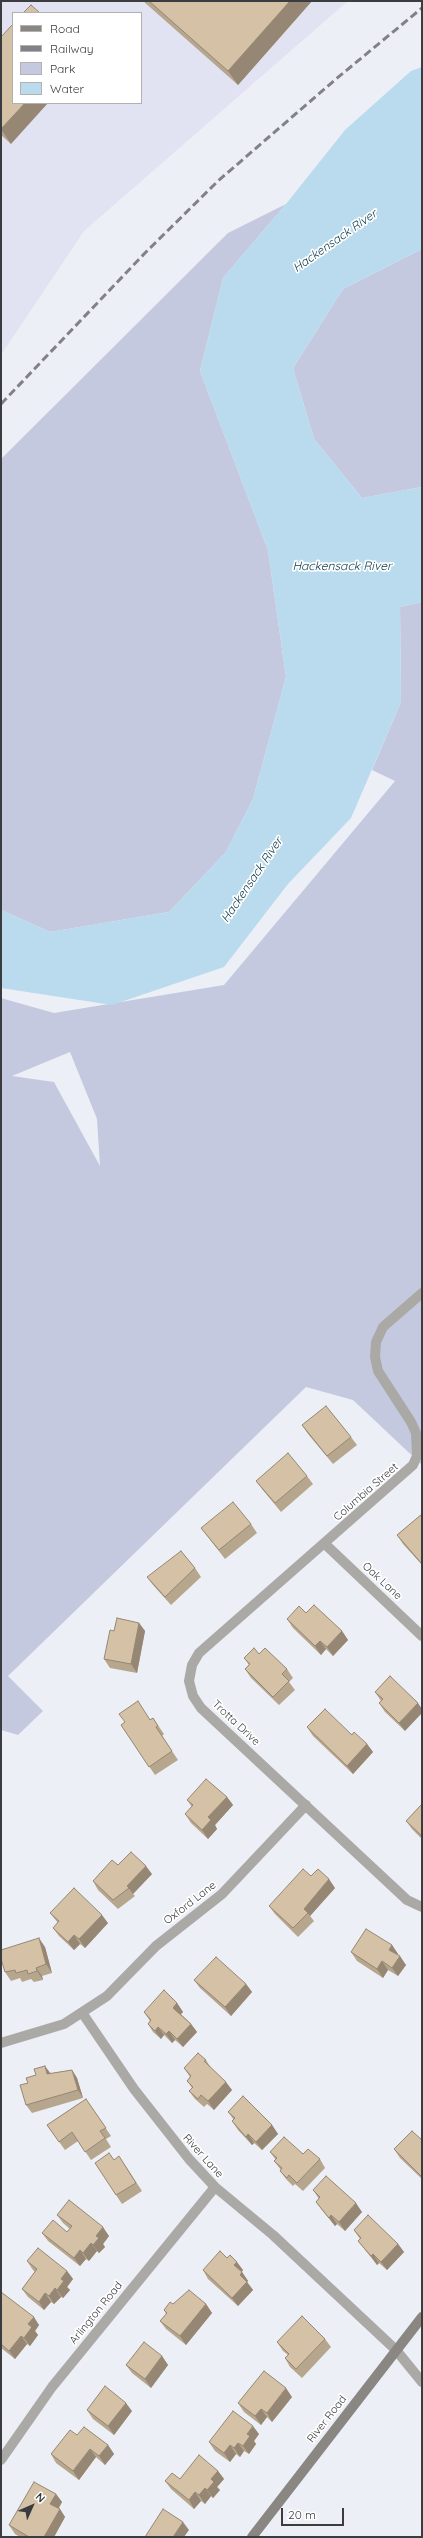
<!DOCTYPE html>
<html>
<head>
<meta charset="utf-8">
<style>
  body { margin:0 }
  #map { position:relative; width:423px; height:2538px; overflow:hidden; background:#edeff6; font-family:Quicksand,sans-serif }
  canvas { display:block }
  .frame { position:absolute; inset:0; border:2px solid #3b3c3f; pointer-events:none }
  .legend { position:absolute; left:12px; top:12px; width:130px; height:92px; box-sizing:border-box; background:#fff; border:1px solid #b1b1b2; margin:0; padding:5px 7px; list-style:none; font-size:12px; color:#3b3c3f }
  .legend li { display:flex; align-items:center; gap:8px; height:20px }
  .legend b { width:20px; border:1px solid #b1b1b2 }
  .north { position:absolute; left:12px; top:2486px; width:40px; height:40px; -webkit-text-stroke:3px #fff; paint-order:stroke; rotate:45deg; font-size:11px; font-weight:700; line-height:16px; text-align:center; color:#3b3c3f }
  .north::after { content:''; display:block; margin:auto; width:14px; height:18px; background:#3b3c3f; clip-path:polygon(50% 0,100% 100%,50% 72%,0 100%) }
  .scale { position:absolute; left:281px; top:2508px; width:63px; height:18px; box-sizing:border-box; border:2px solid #3b3c3f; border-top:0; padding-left:5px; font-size:12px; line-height:14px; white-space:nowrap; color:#3b3c3f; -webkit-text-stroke:3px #fff; paint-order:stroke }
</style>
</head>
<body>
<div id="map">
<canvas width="423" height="2538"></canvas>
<div class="frame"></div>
<ul class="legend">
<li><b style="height:5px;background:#8a8783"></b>Road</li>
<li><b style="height:5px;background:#818287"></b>Railway</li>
<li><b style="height:11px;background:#c5c9e0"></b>Park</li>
<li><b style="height:11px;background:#b9dbed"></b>Water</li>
</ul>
<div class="north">N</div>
<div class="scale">20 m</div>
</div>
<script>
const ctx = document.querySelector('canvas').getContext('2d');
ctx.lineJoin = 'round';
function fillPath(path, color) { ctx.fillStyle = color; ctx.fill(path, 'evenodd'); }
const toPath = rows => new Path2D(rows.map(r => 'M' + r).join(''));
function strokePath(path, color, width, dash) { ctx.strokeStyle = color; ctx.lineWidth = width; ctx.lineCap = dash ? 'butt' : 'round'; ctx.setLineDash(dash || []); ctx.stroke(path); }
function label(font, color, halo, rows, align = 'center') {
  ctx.font = font + ' Quicksand,sans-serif'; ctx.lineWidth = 3.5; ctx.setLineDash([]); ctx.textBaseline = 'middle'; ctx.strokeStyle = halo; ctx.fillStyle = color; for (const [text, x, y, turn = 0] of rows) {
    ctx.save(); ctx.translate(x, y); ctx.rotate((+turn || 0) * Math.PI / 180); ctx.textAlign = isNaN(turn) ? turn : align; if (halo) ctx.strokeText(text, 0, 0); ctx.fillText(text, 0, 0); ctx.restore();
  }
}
fillPath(toPath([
  [1,1,348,1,84,231,1,355],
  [13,13,141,13,141,103,13,103]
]), '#e1e3f2');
fillPath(toPath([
  [286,204,223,278,200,371,268,550,286,677,253,799,226,852,169,912,50,932,1,910,1,459,228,233],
  [422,249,422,487,362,498,314,439,293,368,343,289],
  [422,602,422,1465,353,1400,306,1387,8,1676,43,1711,18,1735,1,1730,1,998,54,1013,224,985,395,781,372,770,401,702,400,607],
  [70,1052,97,1119,100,1166,54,1082,12,1076]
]), '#c5c9e0');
fillPath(toPath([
  [422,67,422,249,343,289,293,368,314,439,362,498,422,487,422,602,400,607,401,702,351,818,288,884,224,967,112,1005,1,988,1,910,50,932,169,912,226,852,253,799,286,677,268,550,200,371,223,278,286,204,345,130,411,71]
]), '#b9dbed');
strokePath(toPath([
  [422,1293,383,1327,376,1342,375,1357,378,1371,411,1422,416,1433,417,1456,413,1465,199,1653,192,1665,189,1681,193,1696,201,1708,407,1900,422,1907],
  [325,1544,422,1636],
  [83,2014,134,2089,189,2159,215,2187,273,2235,396,2350,422,2382],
  [1,2043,64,2024,107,1996,156,1946,222,1894,306,1805],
  [1,2460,52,2387,215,2187]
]), '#aba9a6', 10);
strokePath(toPath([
  [252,2537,422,2317]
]), '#8a8783', 10);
strokePath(toPath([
  [1,404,145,253,218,181,336,79,422,8]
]), '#818287', 3, [8, 4]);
fillPath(toPath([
  [143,1,312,1,238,85],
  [1,37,11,144,1,135],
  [302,1425,351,1437,357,1445,333,1464,308,1434],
  [307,1476,313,1484,281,1512,262,1489,256,1481],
  [422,1514,422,1565,403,1544,397,1535],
  [251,1524,257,1533,225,1559,201,1528],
  [195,1568,201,1577,171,1605,153,1585,147,1577],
  [306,1613,342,1631,348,1640,333,1656,326,1649,321,1655,293,1628,287,1619],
  [139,1623,145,1631,137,1673,110,1668,104,1659,114,1631],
  [259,1654,287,1669,293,1678,289,1682,295,1690,279,1705,251,1678,245,1669,249,1665,244,1658],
  [390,1676,405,1731,385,1712,379,1703,381,1701,375,1692],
  [153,1718,164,1734,162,1736,178,1760,155,1775,121,1725,125,1722,151,1719],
  [307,1727,352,1735,367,1744,373,1752,353,1774,313,1736],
  [227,1797,233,1805,215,1825,217,1829,208,1839,191,1823,185,1814,192,1807,187,1800],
  [422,1804,422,1839,412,1829,406,1821],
  [118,1865,152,1874,133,1894,135,1896,118,1909,98,1890,93,1881],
  [311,1876,335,1888,310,1916,314,1921,298,1937,275,1914,269,1906],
  [50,1913,108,1923,85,1948,80,1944,74,1950,59,1936,53,1928,58,1923],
  [392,1945,398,1954,397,1955,406,1965,398,1976,388,1970,383,1978,357,1961,351,1952],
  [45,1947,52,1973,42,1976,43,1980,34,1982,31,1979,22,1982,20,1978,11,1981,5,1972],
  [194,1980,246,1984,252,1992,231,2016,200,1988],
  [177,2003,183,2012,181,2014,191,2024,197,2032,183,2047,175,2040,172,2043,164,2035,161,2039,153,2032,148,2024,150,2021,144,2012],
  [206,2060,211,2068,232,2090,214,2110,207,2104,204,2107,195,2099,189,2091,192,2088,187,2081,190,2077,184,2068],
  [72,2070,77,2078,83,2098,32,2113,26,2105,28,2083,50,2074],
  [86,2099,111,2136,106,2139,111,2147,91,2160,78,2141,65,2150,47,2125],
  [228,2112,272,2125,278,2134,262,2150,254,2143,252,2145,238,2130,232,2121,234,2120],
  [422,2140,422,2179,400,2158,394,2149],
  [270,2152,303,2154,320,2159,325,2168,303,2191,295,2184,293,2186,286,2179,280,2171,281,2170,274,2161,276,2160],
  [114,2160,125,2165,142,2191,122,2204,116,2195],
  [313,2190,362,2212,345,2231,337,2224,335,2226,322,2210,316,2202,319,2199],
  [57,2215,109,2236,103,2244,105,2247,99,2253,97,2251,89,2261,86,2259,80,2266,48,2241,42,2233,67,2232,70,2229,63,2223],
  [354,2230,398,2244,404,2252,387,2270,379,2263,377,2265,358,2241,360,2239],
  [227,2258,243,2270,242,2272,248,2281,247,2282,253,2290,238,2306,208,2279,203,2270],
  [27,2261,67,2271,73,2279,67,2287,70,2290,63,2298,61,2297,54,2304,51,2302,44,2310,28,2297,22,2289,35,2272,33,2270],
  [1,2292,39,2325,35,2331,38,2335,30,2346,27,2344,15,2359,1,2348],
  [173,2304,206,2304,212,2313,186,2345,166,2329,160,2321,166,2314,164,2310],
  [325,2339,331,2347,302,2378,290,2367,285,2358,288,2355,283,2351,277,2342],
  [162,2356,168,2365,151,2388,132,2373,126,2365],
  [292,2397,272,2422,267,2417,261,2425,244,2412,238,2403],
  [87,2410,132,2411,114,2435,93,2419],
  [259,2434,254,2441,256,2444,249,2454,244,2451,240,2457,236,2454,230,2462,215,2451,209,2442],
  [77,2435,108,2445,114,2454,105,2465,96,2457,79,2480,56,2463,51,2454],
  [218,2471,224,2479,217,2487,220,2490,213,2498,211,2496,205,2504,201,2501,194,2509,171,2489,165,2481,180,2479],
  [56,2494,62,2502,59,2508,65,2517,54,2537,20,2537,15,2534,9,2525]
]), '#b7a68e');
fillPath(toPath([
  [290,1,312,1,238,85,228,71],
  [25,103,48,103,11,144,1,129],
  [139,1623,145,1631,137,1673,131,1664],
  [342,1631,348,1640,333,1656,327,1647],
  [320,1641,326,1649,321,1655,315,1646],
  [418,1703,422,1709,422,1713,405,1731,399,1723],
  [367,1744,373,1752,353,1774,347,1766],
  [227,1797,233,1805,215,1825,217,1829,208,1839,202,1830,208,1817],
  [146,1866,152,1874,133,1894,127,1886],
  [329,1879,335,1888,310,1916,308,1913,304,1909],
  [102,1915,108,1923,85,1948,79,1939],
  [74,1935,80,1944,74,1950,68,1942],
  [39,1938,45,1947,52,1973,46,1964],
  [392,1945,398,1954,395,1958,389,1950],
  [400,1956,406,1965,398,1976,392,1968],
  [382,1961,388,1970,383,1978,377,1969],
  [36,1968,42,1976,43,1980,37,1971],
  [246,1984,252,1992,231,2016,225,2007],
  [177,2003,183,2012,179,2016,173,2008],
  [191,2024,197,2032,183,2047,177,2039],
  [158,2027,164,2035,161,2039,155,2031],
  [169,2031,175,2040,172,2043,166,2034],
  [45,2066,51,2074,47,2074],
  [72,2070,77,2078,83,2098,78,2090],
  [226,2082,232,2090,214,2110,208,2101],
  [272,2125,278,2134,262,2150,256,2142],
  [248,2134,254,2143,252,2145,246,2137],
  [356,2203,362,2212,345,2231,339,2222],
  [331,2215,337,2224,335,2226,329,2218],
  [103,2227,109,2236,103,2244,105,2247,99,2253,93,2245,96,2236],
  [91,2243,97,2251,89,2261,83,2253],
  [398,2244,404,2252,387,2270,381,2262],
  [80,2250,86,2259,80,2266,74,2258],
  [373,2254,379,2263,377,2265,371,2256],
  [237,2262,243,2270,240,2273,234,2265],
  [67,2271,73,2279,67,2287,70,2290,63,2298,57,2290,61,2279],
  [242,2272,248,2281,247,2282,253,2290,238,2306,232,2298,240,2275],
  [55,2288,61,2297,54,2304,49,2296],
  [45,2293,51,2302,44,2310,39,2302],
  [206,2304,212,2313,186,2345,180,2336],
  [34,2317,39,2325,35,2331,38,2335,30,2346,24,2338,28,2324],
  [21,2336,27,2344,15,2359,9,2351],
  [162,2356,168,2365,151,2388,145,2379],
  [286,2388,292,2397,272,2422,267,2413],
  [126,2403,132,2411,114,2435,108,2426],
  [261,2409,267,2417,261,2425,255,2416],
  [253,2426,259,2434,254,2441,256,2444,249,2454,243,2446,247,2434],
  [238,2443,244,2451,240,2457,234,2448],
  [108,2445,114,2454,105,2465,99,2456],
  [230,2445,236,2454,230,2462,224,2453],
  [90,2449,96,2457,79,2480,73,2471],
  [218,2471,224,2479,217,2487,220,2490,213,2498,207,2490,211,2479],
  [205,2488,211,2496,205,2504,199,2495],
  [195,2492,201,2501,194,2509,189,2500],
  [56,2494,62,2502,56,2512,50,2504],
  [60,2509,65,2517,54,2537,44,2537],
  [183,2522,189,2530,184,2537,173,2537]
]), '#958774');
const building = toPath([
  [149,1,290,1,228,71,149,1],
  [31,5,40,13,23,13,31,5],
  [13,24,13,103,25,103,1,129,1,37,13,24],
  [326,1406,351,1437,327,1456,302,1425,326,1406],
  [288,1453,307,1476,275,1503,256,1481,288,1453],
  [233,1502,251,1524,219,1550,201,1528,233,1502],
  [422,1514,422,1564,397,1535,422,1514],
  [181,1551,195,1568,165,1597,147,1577,181,1551],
  [314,1605,342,1631,327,1647,320,1641,315,1646,287,1619,299,1606,306,1613,314,1605],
  [117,1618,139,1623,131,1664,104,1659,110,1630,114,1631,117,1618],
  [254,1648,259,1654,265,1648,287,1669,282,1674,289,1681,273,1697,245,1669,250,1664,244,1658,254,1648],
  [390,1676,418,1703,399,1723,379,1703,383,1699,375,1692,390,1676],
  [138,1701,150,1720,153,1718,158,1726,156,1727,172,1751,149,1767,121,1725,125,1722,119,1714,138,1701],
  [325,1709,352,1735,354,1732,367,1744,347,1766,307,1727,325,1709],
  [206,1779,227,1797,208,1817,211,1820,202,1830,185,1814,193,1805,187,1800,206,1779],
  [422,1804,422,1836,406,1821,422,1804],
  [131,1852,146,1866,127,1886,129,1888,113,1900,93,1881,112,1860,118,1865,131,1852],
  [303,1869,311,1876,318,1869,329,1879,304,1909,308,1913,293,1928,269,1906,303,1869],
  [74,1888,102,1915,79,1939,74,1935,68,1942,53,1928,59,1921,50,1913,74,1888],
  [366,1929,392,1945,389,1950,400,1956,392,1968,382,1961,377,1969,351,1952,366,1929],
  [39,1938,46,1964,36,1968,37,1971,28,1974,27,1970,16,1973,15,1970,5,1972,1,1959,1,1950,39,1938],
  [216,1957,246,1984,225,2007,194,1980,216,1957],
  [164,1990,177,2003,173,2008,191,2024,177,2039,169,2031,166,2034,158,2027,155,2031,148,2024,151,2020,144,2012,164,1990],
  [198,2053,206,2060,204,2061,226,2082,208,2101,201,2095,198,2099,189,2091,193,2087,187,2081,191,2076,184,2068,198,2053],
  [45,2066,47,2074,72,2070,78,2090,26,2105,20,2085,28,2083,26,2078,36,2075,34,2069,45,2066],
  [243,2096,272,2125,256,2142,248,2134,246,2137,232,2121,235,2118,228,2112,243,2096],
  [86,2099,106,2128,100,2131,105,2138,85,2152,72,2132,59,2142,47,2125,86,2099],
  [412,2131,422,2140,422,2175,421,2176,394,2149,412,2131],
  [284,2137,303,2154,308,2149,320,2159,297,2183,289,2175,287,2178,280,2171,282,2168,274,2161,277,2158,270,2152,284,2137],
  [109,2153,114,2160,119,2156,136,2183,116,2195,95,2163,109,2153],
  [326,2176,356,2203,339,2222,331,2215,329,2218,316,2202,320,2197,313,2190,326,2176],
  [69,2200,103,2227,96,2236,99,2238,93,2245,91,2243,83,2253,80,2250,74,2258,42,2233,53,2220,67,2232,72,2226,57,2215,69,2200],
  [368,2215,398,2244,381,2262,373,2254,371,2256,358,2241,361,2238,354,2230,368,2215],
  [38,2248,67,2271,61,2279,64,2281,57,2290,55,2288,49,2296,45,2293,39,2302,22,2289,37,2269,27,2261,38,2248],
  [220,2251,227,2258,230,2255,237,2262,234,2265,242,2272,240,2275,247,2282,232,2298,203,2270,220,2251],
  [189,2290,206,2304,180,2336,160,2321,167,2313,164,2310,170,2302,173,2304,189,2290],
  [1,2292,34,2317,28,2324,32,2327,24,2338,21,2336,9,2351,1,2344,1,2292],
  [302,2316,325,2339,296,2369,285,2358,289,2354,277,2342,302,2316],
  [144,2342,162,2356,145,2379,126,2365,144,2342],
  [264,2371,286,2388,267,2413,261,2409,255,2416,238,2403,264,2371],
  [105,2386,126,2403,108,2426,87,2410,105,2386],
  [233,2411,253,2426,247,2434,250,2436,243,2446,238,2443,234,2448,230,2445,224,2453,209,2442,233,2411],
  [84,2427,108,2445,99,2456,90,2449,73,2471,51,2454,70,2430,77,2435,84,2427],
  [199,2455,218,2471,211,2479,214,2482,207,2490,205,2488,199,2495,195,2492,189,2500,165,2481,172,2473,180,2479,199,2455],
  [34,2482,56,2494,50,2504,60,2509,44,2537,29,2537,9,2525,34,2482],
  [163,2509,183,2522,173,2537,145,2537,163,2509]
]);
fillPath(building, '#d5c1a5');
strokePath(building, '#958774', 1);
label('11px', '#3b3c3f', '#fff', [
  ["Columbia Street",366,1492,-41],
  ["Oak Lane",382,1581,43],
  ["Trotta Drive",236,1723,43],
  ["Oxford Lane",190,1903,-38],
  ["River Lane",203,2156,48],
  ["Arlington Road",96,2313,-51],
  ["River Road",327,2419,-52]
]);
label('italic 12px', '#08374b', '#fff', [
  ["Hackensack River",335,241,-35],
  ["Hackensack River",342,566],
  ["Hackensack River",252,880,-56]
]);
</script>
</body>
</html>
